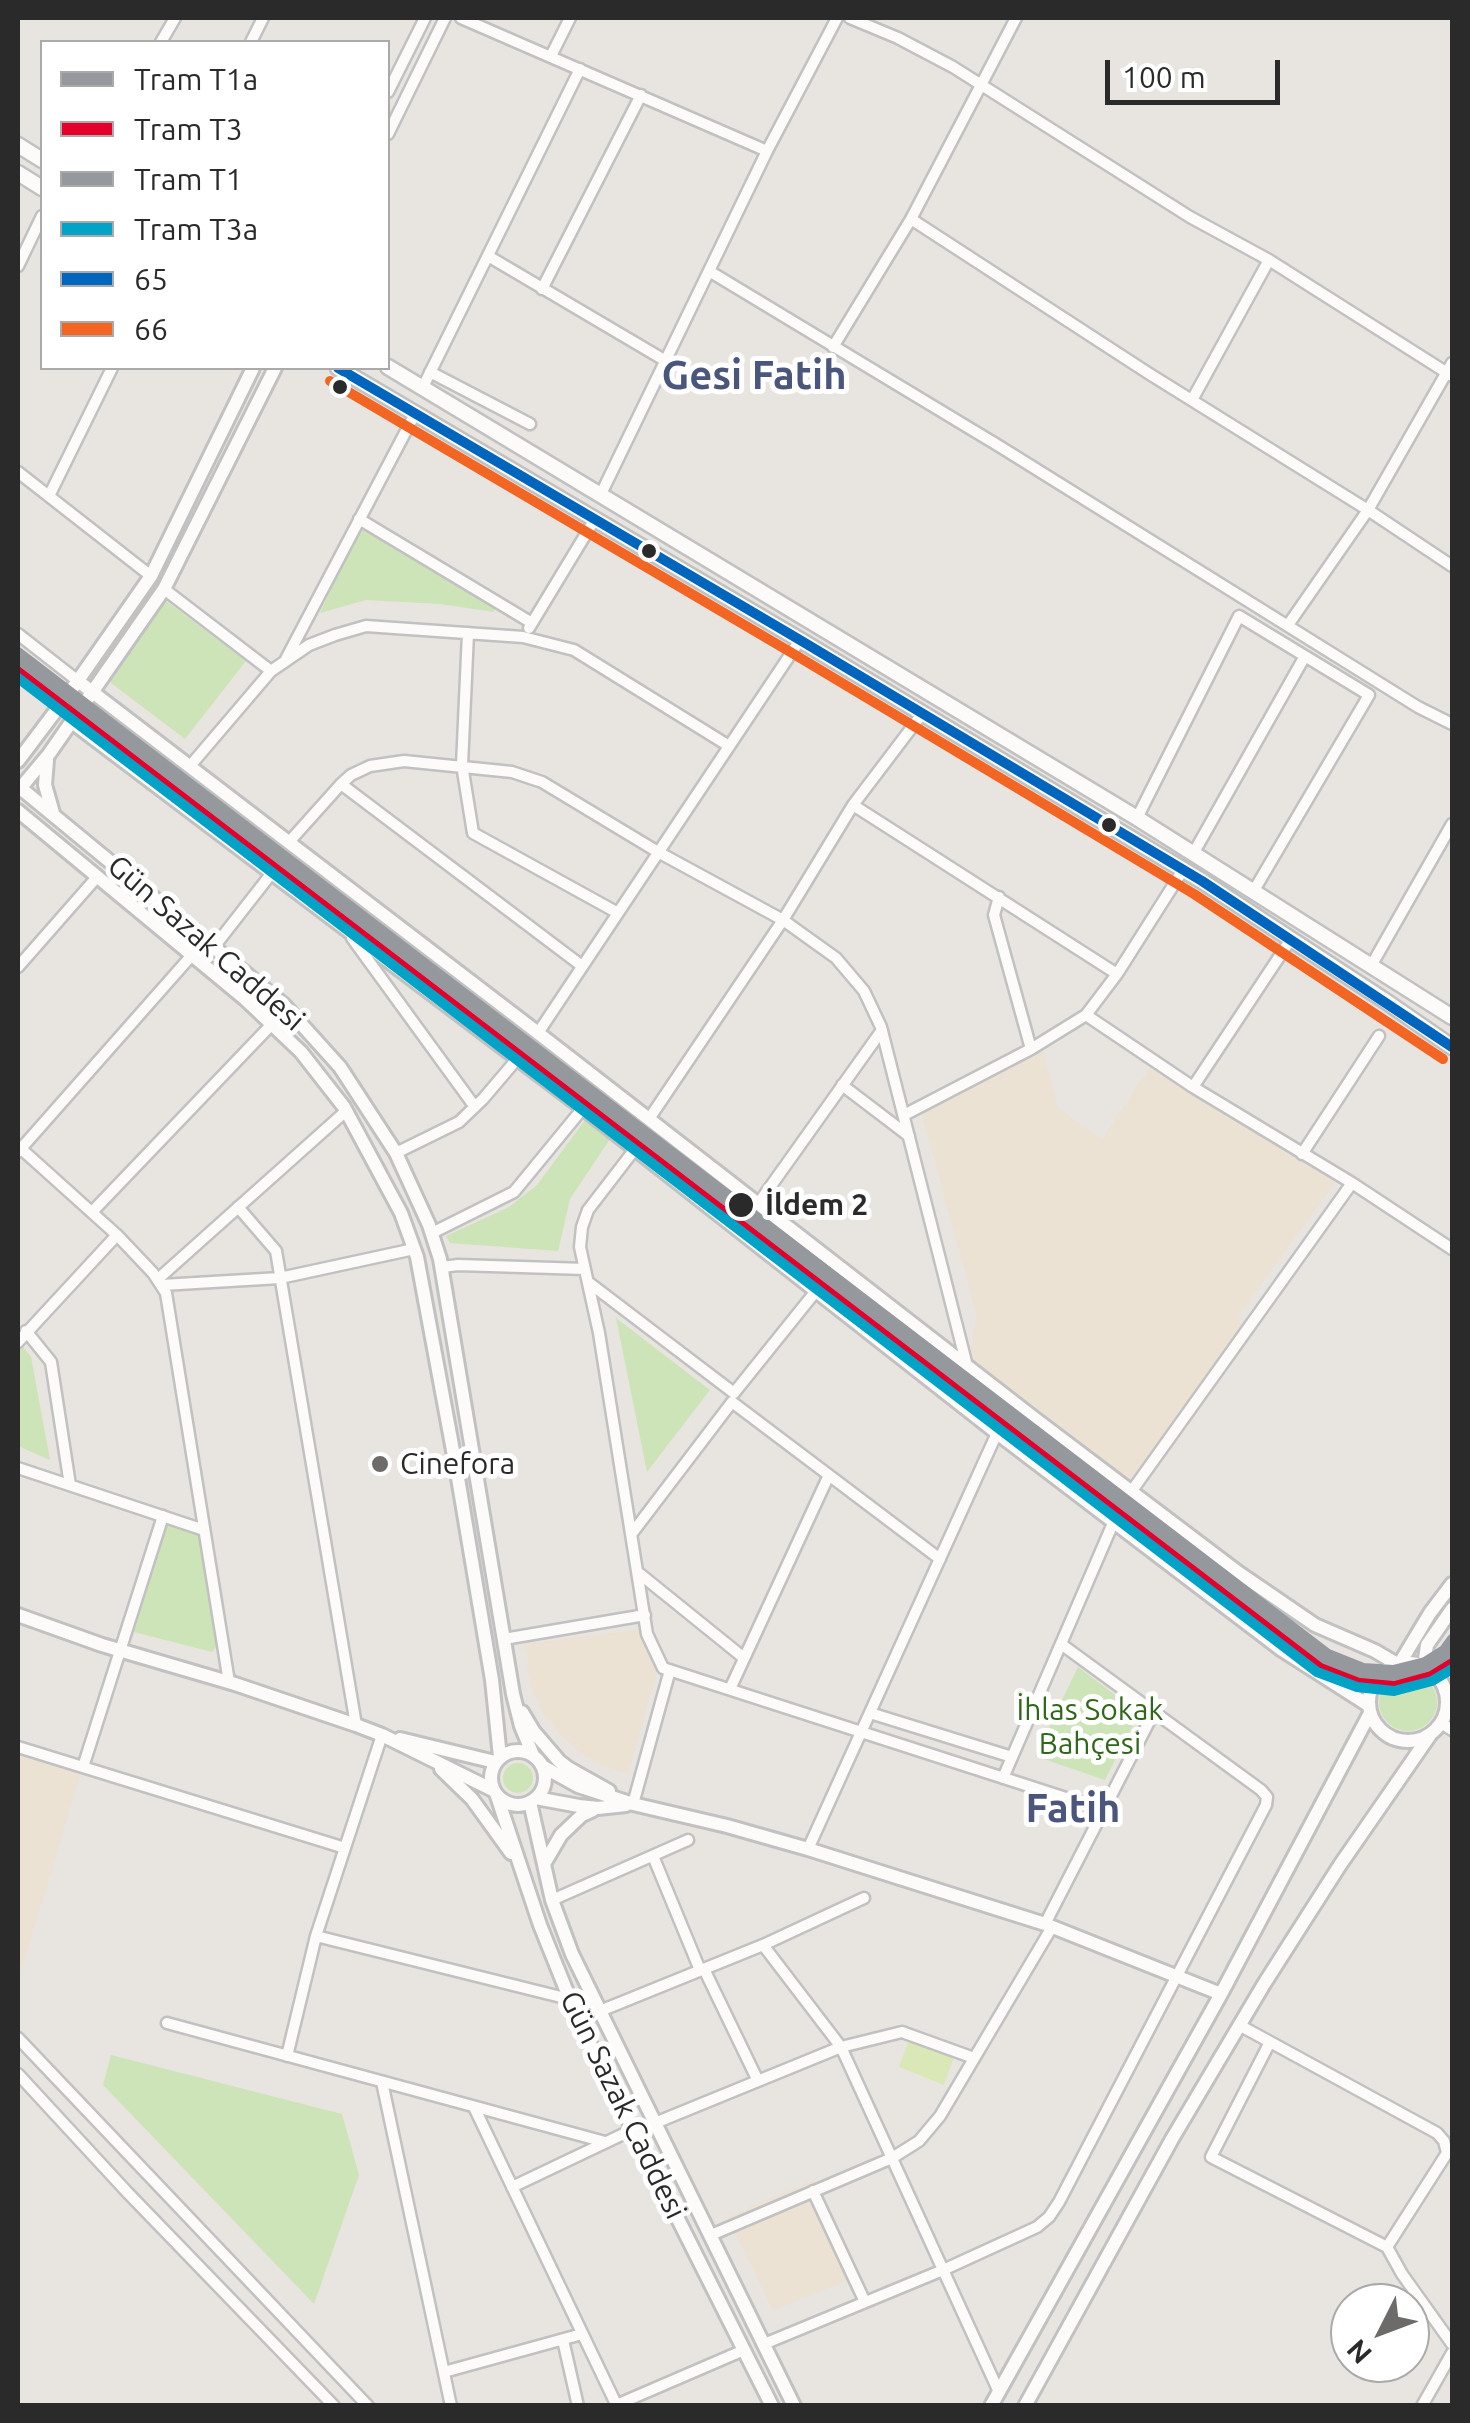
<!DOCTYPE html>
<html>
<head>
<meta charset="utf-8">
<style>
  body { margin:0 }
  #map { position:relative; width:1470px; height:2423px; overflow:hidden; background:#e8e4e0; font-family:Ubuntu,sans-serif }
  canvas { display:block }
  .frame { position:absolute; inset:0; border:20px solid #2a2a2a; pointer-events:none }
  .legend { position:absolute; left:40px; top:40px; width:350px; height:330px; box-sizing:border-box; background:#fff; border:2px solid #aaa; margin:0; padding:12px 18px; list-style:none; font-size:30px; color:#2a2a2a }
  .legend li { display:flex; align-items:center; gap:20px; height:50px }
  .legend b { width:50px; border:2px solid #aaa }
  .north { position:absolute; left:1330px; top:2283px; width:100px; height:100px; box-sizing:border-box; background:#fff; border:2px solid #aaa; border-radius:50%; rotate:228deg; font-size:28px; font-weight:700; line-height:40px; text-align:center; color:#2a2a2a }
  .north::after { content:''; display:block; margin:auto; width:35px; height:45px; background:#6c6b6a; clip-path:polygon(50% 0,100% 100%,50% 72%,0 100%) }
  .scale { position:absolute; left:1105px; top:60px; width:175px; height:45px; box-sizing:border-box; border:5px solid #2a2a2a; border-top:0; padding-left:12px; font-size:30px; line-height:35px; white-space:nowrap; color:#2a2a2a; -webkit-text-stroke:8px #fff; paint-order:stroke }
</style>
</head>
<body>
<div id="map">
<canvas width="1470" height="2423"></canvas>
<div class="frame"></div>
<ul class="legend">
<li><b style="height:12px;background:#95999d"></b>Tram T1a</li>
<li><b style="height:12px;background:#e4002b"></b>Tram T3</li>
<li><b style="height:12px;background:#95999d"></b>Tram T1</li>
<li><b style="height:12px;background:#02a3c6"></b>Tram T3a</li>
<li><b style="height:12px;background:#0065bd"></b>65</li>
<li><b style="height:12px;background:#f26522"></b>66</li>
</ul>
<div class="north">N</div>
<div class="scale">100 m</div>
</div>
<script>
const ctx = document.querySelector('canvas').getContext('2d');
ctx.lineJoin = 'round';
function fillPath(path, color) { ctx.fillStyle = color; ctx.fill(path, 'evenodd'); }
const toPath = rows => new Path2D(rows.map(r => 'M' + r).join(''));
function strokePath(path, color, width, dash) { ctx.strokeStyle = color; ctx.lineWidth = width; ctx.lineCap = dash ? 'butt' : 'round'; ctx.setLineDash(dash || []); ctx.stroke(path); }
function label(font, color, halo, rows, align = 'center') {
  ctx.font = font + ' Ubuntu,sans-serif'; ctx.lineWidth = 10; ctx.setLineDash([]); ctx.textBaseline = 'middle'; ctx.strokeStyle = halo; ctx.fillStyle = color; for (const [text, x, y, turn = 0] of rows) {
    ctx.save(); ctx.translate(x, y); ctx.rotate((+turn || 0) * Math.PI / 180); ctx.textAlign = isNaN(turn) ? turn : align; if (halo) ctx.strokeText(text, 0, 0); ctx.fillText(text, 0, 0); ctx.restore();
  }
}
fillPath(toPath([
  [1042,1047,1058,1108,1102,1139,1151,1065,1337,1180,1238,1316,1252,1326,1131,1492,968,1367,976,1313,920,1108],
  [642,1629,658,1670,628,1774,603,1766,579,1752,560,1734,543,1714,533,1691,527,1667,529,1659,524,1644],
  [18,1747,83,1767,18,1982],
  [814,2180,860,2275,773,2311,727,2217]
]), '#ebe2d4');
fillPath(toPath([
  [363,521,495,606,494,612,440,604,366,600,320,613],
  [166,601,246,661,185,739,107,680],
  [585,1120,610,1139,570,1199,558,1251,450,1243,446,1236,509,1207,537,1185],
  [616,1318,710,1390,647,1472],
  [19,1342,31,1357,50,1460,18,1446],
  [168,1521,199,1531,217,1646,212,1652,134,1632],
  [1078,1667,1139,1713,1105,1780,1035,1756],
  '1379 1702a29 29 0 1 1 58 0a29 29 0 1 1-58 0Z',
  '503 1778a15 15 0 1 1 30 0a15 15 0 1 1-30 0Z',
  [111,2055,342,2114,359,2175,314,2304,103,2085]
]), '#cde4b8');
fillPath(toPath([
  [911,2035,956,2052,944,2085,899,2067]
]), '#d9e8b6');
const minor = toPath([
  [461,18,767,151],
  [850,18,898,38,953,67,1190,217,1269,260,1452,376],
  [161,42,175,18],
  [251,42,263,18],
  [551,56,570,18],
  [388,92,425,18],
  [388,134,445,18],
  [911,219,1148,373,1368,510,1452,566],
  [488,256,666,361],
  [18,266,42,216],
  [709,271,999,446,1418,707,1452,724],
  [542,289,641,95],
  [833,347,911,219,1016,18],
  [430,372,530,424],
  [422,389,580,69],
  [1192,400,1269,260],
  [18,472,151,576],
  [49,496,112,368],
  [600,496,767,151,837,18],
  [359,519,532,623],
  [164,589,271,671],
  [1288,625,1368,510,1452,363],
  [529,628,595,519],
  [468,633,462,765,473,833,618,913],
  [18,634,78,681],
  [286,659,416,412],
  [190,766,271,671,309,645,335,635,366,626,523,637,574,650,729,746],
  [341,784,582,966],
  [853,805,1117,974],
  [1137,818,1239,616,1369,695,1253,892],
  [289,842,341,784,351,775,370,766,404,761,512,772,542,782,658,852,783,920,836,958,864,991,881,1027,967,1366],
  [1193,854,1305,656],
  [1183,870,1117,974,1086,1015,1193,1087,1352,1183,1452,1249],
  [999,897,994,915,1031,1049],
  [352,938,475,1107],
  [214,947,271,874],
  [1371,966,1452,824],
  [18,967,97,877],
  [538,1033,800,640],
  [842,1085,909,1136],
  [1193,1087,1291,939],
  [904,1115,1031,1049,1086,1015],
  [649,1119,783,920,853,805,922,714],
  [18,1146,117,1235,153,1273,166,1293,229,1682],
  [635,1149,588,1210,582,1227,580,1247,599,1333,647,1634,663,1668,1103,1810],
  [18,1152,192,955],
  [396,1153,459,1122,483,1099,517,1059],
  [1302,1154,1379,1036],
  [758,1204,882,1030],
  [238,1207,276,1251,356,1725],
  [92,1212,272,1024],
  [432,1233,514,1192,583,1108],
  [442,1267,458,1265,585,1269],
  [158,1279,346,1111],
  [588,1282,734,1393,816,1291],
  [162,1285,280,1278,414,1249],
  [26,1331,51,1362,70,1485],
  [18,1342,117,1235],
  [18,1468,204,1530],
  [1131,1492,1352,1183],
  [633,1532,732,1402,940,1559],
  [640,1574,744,1658],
  [504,1639,645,1615],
  [730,1689,829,1475],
  [870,1713,1012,1757],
  [1441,1723,1452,1730],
  [18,1747,345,1848],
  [83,1767,163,1516],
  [1003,1778,1114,1521],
  [633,1804,670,1670],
  [808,1849,997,1433],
  [653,1856,700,1970],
  [552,1900,688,1840],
  [1045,1924,1154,1712],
  [316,1936,569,1999],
  [763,1945,841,2047,999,2392],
  [704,1969,758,2081],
  [600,2011,763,1945,864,1898],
  [167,2023,605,2142],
  [1239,2025,1437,2133,1444,2141,1447,2153,1387,2247],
  [18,2038,368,2406],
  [1270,2042,1211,2157,1387,2247,1402,2274,1452,2344],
  [287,2056,316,1936,382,1735],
  [18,2074,127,2192,334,2406],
  [382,2082,451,2406],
  [474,2107,617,2406],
  [655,2123,841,2047,902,2032,974,2058],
  [512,2187,634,2129],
  [813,2191,865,2302],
  [711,2235,892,2158,919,2141,940,2116,1052,1927],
  [563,2340,578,2406],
  [764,2344,943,2270,1037,2227,1049,2217,1059,2202,1266,1805,1267,1797,1261,1790,1061,1644],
  [444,2372,582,2334],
  [614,2406,744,2350],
  [1422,2406,1452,2353]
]);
const tertiary = toPath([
  [78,681,538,1033,1034,1418,1239,1573,1315,1625,1375,1651,1397,1664],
  [72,722,583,1108,997,1433,1282,1650,1368,1705],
  [47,760,45,785,53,813],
  [18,761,70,692,151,576,253,368],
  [18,786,284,1005,340,1067,396,1153,429,1225,440,1259,513,1694,521,1726,533,1755],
  [18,791,49,754,164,589,275,368],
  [18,811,245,999,301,1052,344,1107,401,1213,417,1257,457,1472,492,1680,500,1757],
  [18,1615,102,1645,235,1684,356,1725,382,1735,493,1790],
  '1369 1702a39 39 0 1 1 78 0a39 39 0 1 1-78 0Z',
  [1400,1663,1430,1613,1452,1584],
  [1424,1666,1427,1645,1452,1609],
  [522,1712,534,1732,559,1761,568,1768,609,1791],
  [400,1739,495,1762],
  '491 1778a27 27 0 1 1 54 0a27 27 0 1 1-54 0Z',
  [542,1766,578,1786,633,1804,727,1826,808,1849,1045,1924,1221,1994],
  [441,1769,472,1799,511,1853],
  [497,1796,540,1925,579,2022,772,2406],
  [536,1798,579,1806,598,1808,626,1805],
  [530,1802,552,1900,572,1954,794,2406],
  [544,1864,561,1835,582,1815,593,1810],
  [991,2406,1221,1994,1370,1713],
  [1025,2406,1172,2139,1264,1984,1340,1865,1430,1735]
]);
const secondary = toPath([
  [18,145,42,160],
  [18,173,42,188],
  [388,367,1137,818,1452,1017],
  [338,368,800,640,1202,881,1384,1000,1452,1047]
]);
strokePath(minor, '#c2c1c1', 15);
strokePath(tertiary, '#c2c1c1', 18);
strokePath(secondary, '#c2c1c1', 19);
strokePath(minor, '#fcfbfa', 10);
strokePath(tertiary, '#fcfbfa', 12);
strokePath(secondary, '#fcfbfa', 14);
strokePath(toPath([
  [338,368,800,640,1202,881,1452,1047]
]), '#0065bd', 10);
strokePath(toPath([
  [330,381,792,653,1194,894,1443,1059]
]), '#f26522', 10);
strokePath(toPath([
  [18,652,1328,1654,1363,1668,1393,1670,1425,1662,1444,1650,1452,1639]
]), '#95999d', 10);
strokePath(toPath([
  [18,671,1320,1667,1359,1682,1394,1685,1430,1676,1452,1662]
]), '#e4002b', 10);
strokePath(toPath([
  [18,659,1325,1659,1361,1673,1394,1676,1427,1667,1448,1654,1452,1648]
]), '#95999d', 10);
strokePath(toPath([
  [18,678,1317,1672,1357,1687,1394,1691,1432,1681,1452,1669]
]), '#02a3c6', 10);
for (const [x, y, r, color] of [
  [340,387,9,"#2a2a2a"],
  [649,551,9,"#2a2a2a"],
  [1109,825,9,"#2a2a2a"],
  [741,1205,14,"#2a2a2a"],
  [380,1464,10,"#6c6b6a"]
]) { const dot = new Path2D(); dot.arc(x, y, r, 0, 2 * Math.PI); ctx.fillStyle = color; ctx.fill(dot); strokePath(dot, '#fff', 4); }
label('30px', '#2a2a2a', '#fff', [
  ["Gün Sazak Caddesi",206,943,41],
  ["Gün Sazak Caddesi",623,2105,64]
]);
label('bold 30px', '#2a2a2a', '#fff', [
  ["İldem 2",765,1205]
], 'left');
label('30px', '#2a2a2a', '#fff', [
  ["Cinefora",400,1464]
], 'left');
label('30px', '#2f6819', '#fff', [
  ["İhlas Sokak",1090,1710],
  ["Bahçesi",1090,1744]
]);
label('bold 40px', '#4a567b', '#fff', [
  ["Gesi Fatih",754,376],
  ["Fatih",1073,1809]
]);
</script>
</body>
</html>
